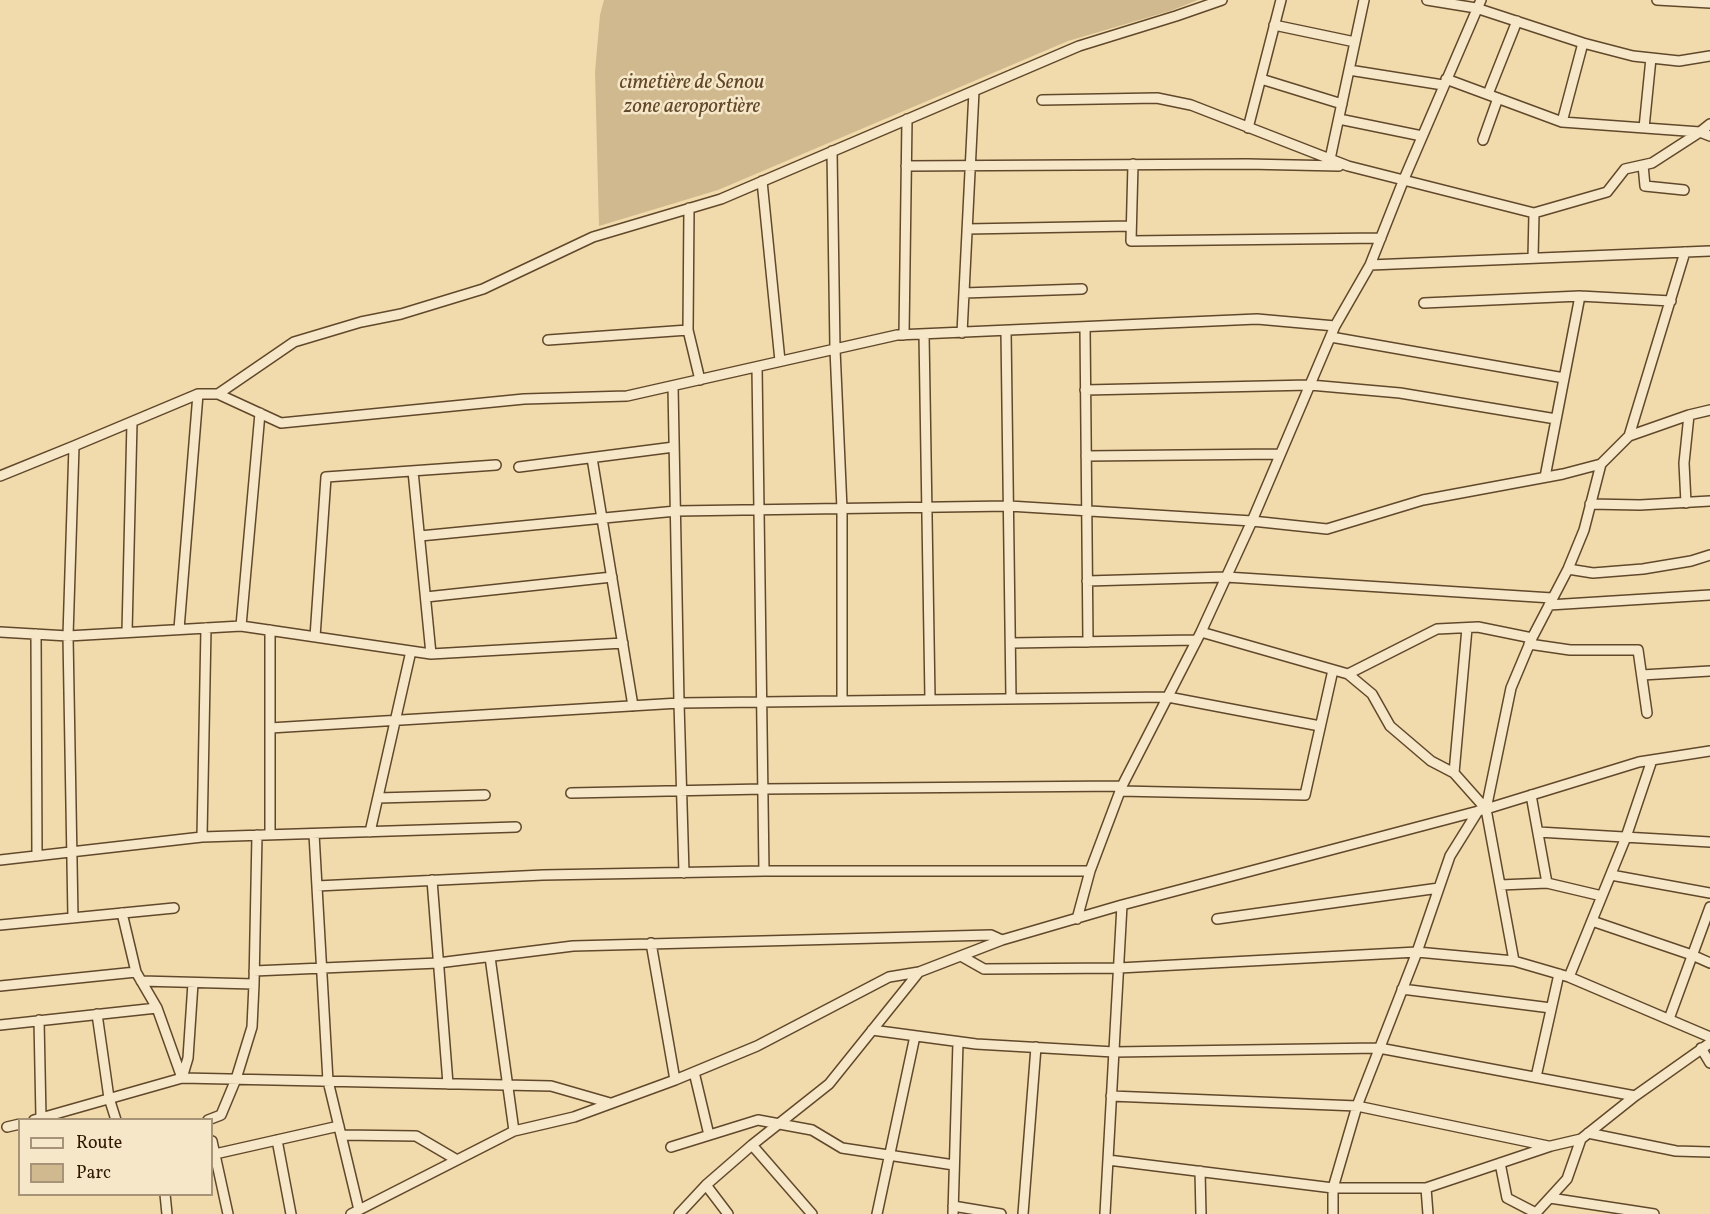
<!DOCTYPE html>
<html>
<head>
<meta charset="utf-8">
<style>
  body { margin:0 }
  #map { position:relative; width:1710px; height:1214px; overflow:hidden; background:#f1daab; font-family:Vollkorn,serif }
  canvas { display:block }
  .legend { position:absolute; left:18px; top:1118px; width:195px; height:78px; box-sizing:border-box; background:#f6e7c8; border:2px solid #a79478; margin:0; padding:8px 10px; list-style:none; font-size:18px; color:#311800 }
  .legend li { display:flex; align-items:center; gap:12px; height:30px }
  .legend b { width:30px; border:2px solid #a79478 }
</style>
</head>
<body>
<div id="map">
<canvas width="1710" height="1214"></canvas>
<ul class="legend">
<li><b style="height:8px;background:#f6e7c8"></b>Route</li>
<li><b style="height:16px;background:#d0b98e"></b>Parc</li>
</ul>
</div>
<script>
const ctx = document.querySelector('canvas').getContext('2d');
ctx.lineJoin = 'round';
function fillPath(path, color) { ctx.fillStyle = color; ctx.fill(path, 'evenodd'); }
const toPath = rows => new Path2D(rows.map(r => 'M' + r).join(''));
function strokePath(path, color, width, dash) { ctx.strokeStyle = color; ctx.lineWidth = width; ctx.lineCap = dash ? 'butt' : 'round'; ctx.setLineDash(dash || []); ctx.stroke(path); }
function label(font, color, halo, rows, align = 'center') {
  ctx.font = font + ' Vollkorn,serif'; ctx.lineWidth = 5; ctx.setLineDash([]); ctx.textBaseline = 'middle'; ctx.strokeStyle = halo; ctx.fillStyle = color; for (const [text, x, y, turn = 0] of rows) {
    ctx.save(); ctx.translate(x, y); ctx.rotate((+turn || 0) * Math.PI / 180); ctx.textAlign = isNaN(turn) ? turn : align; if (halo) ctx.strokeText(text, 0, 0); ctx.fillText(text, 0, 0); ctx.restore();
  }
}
fillPath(toPath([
  [604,0,1198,0,1170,11,1068,41,718,190,599,226,595,72,600,15]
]), '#d0b98e');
const minor = toPath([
  [1364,0,1330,159,1348,166,1534,213,1607,192,1625,169,1652,163,1700,132,1710,124],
  [1427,0,1476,8,1583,43,1633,56,1679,61,1710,56],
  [1481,0,1404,179,1370,265,1335,326,1252,521,1201,632,1348,674,1372,694,1390,726,1431,761,1454,773,1486,809],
  [1657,0,1710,3],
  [1274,25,1355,42],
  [1349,70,1443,85],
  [1261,79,1342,104],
  [1446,79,1562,122,1700,132,1710,136],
  [1488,94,1517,21],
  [1042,100,1157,98,1191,105,1330,159],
  [1339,119,1422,136],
  [1562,122,1583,43],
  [1248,128,1281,0],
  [1644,128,1651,58],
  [1483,140,1498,98],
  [832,151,835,349,842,509,842,701],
  [1133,164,1131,241,1381,238],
  [1643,165,1645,186,1684,190],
  [906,166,1247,164,1339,166],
  [762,181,780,361],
  [689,208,688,330,700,380],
  [967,229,1131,226],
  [1533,258,1534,213],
  [1370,265,1710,251],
  [964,293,1082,289],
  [1424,303,1580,296,1671,301],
  [1085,327,1088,642],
  [1006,331,1011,698],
  [962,333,974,91],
  [924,334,930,699],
  [904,335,907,119],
  [1331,337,1564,378],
  [548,340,688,330],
  [757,367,764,871],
  [673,386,679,703,684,873],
  [1085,390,1310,385,1400,393,1556,419],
  [218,394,294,342,361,322,401,314,483,289,593,237,721,199,1079,46,1176,16,1222,0],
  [1629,436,1685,252],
  [1086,456,1280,454],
  [592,458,633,706],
  [519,467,674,447],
  [413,471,431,654],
  [0,476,74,446,198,394,218,394,281,423,524,399,627,396,897,335,1257,319,1335,326],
  [1545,477,1580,296],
  [1686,503,1684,463,1689,415],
  [1590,504,1640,505,1710,501],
  [420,536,676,511,1009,506,1252,521,1327,529,1423,500,1563,474,1601,464],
  [1568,569,1593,573,1643,569,1691,561,1710,555],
  [1087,581,1226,577,1552,598],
  [426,597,612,577],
  [1549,605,1710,595],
  [241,626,260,413],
  [179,629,198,394],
  [0,632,68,636,241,626,431,654,623,643],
  [127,632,132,422],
  [36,634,37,856],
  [315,637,326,477,496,465],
  [1011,643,1197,640],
  [1529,644,1570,650,1638,650,1647,713],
  [1348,674,1437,629,1478,627,1532,638],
  [1642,675,1710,671],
  [270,728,679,703,1168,697,1320,726],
  [1454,773,1467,628],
  [1120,791,1305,795,1333,670],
  [571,793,763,789,1122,786,1201,632],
  [1531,795,1547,883],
  [378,798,485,795],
  [370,832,411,651],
  [1538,832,1710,842],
  [314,834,328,1081,359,1210],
  [270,835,270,630],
  [202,837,206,628],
  [0,860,202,837,516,827],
  [1611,875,1710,893],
  [432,880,448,1084],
  [1500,885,1547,883,1602,896],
  [317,886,543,875,764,871,1090,871],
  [122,913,136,972,157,1008,182,1078],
  [73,918,68,636,74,446],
  [1077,919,1090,871,1122,786],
  [1217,919,1439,888],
  [1592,921,1692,955,1710,963],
  [0,925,174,908],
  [651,943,675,1080],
  [961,956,984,969,1119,968,1417,952,1514,961,1569,977,1710,1037],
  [490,957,514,1131],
  [1514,961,1486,809,1511,688,1532,638,1568,569,1584,530,1601,464,1629,436,1689,415,1710,410],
  [254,971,438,963,573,946,991,935,1002,940],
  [1569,977,1626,837,1652,760],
  [141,981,254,984],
  [0,986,136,972],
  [1402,989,1551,1008],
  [97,1014,109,1098,116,1120],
  [1669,1019,1710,907],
  [39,1020,41,1118],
  [0,1025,157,1008],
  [872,1030,976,1044,1114,1052,1379,1048,1635,1096],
  [1701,1048,1710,1063],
  [694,1072,709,1135],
  [1536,1077,1559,974],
  [182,1078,188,1058,193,983],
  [1111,1096,1357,1106,1548,1146],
  [34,1120,182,1078,551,1086,610,1103],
  [208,1120,221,1115,236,1079,252,1027,254,984,257,835],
  [7,1127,20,1124],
  [1588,1133,1676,1151,1710,1152],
  [341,1135,416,1136,457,1160],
  [277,1140,291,1214],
  [212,1141,228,1214],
  [752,1145,812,1214],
  [671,1147,758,1120,812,1130,842,1148,954,1165],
  [215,1154,339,1126],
  [1108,1160,1333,1188,1426,1188,1551,1146,1581,1139,1635,1096,1710,1043],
  [1500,1163,1507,1198,1536,1213],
  [1200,1171,1201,1214],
  [706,1185,728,1214],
  [1426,1188,1428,1214],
  [165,1194,167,1214],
  [1550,1198,1654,1214],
  [953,1206,1001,1214],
  [351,1214,514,1131,574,1117,675,1080,757,1046,889,977,919,972,1002,940,1122,905,1486,809,1639,762,1710,751],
  [679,1214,706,1185,752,1145,829,1084,919,972],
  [877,1214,915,1036],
  [953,1214,958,1042],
  [1023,1214,1036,1047],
  [1105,1214,1122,905],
  [1333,1214,1333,1188,1357,1106,1417,952,1450,856,1478,811],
  [1535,1214,1567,1179,1581,1139]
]);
strokePath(minor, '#61482b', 12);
strokePath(minor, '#f6e7c8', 9);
label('italic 21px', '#61482b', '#f6e7c8', [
  ["cimetière de Senou",692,84],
  ["zone aeroportière",692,108]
]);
</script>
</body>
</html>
